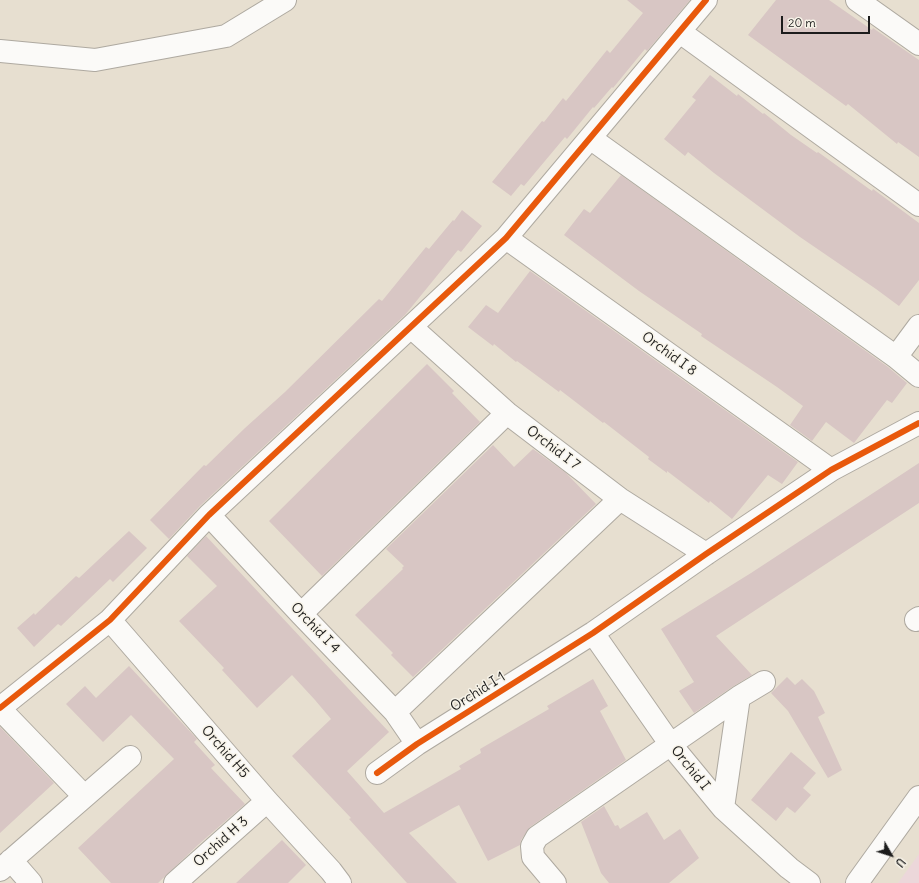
<!DOCTYPE html>
<html>
<head>
<meta charset="utf-8">
<style>
  body { margin:0 }
  #map { position:relative; width:919px; height:883px; overflow:hidden; background:#e7dfd0; font-family:Delius,sans-serif }
  canvas { display:block }
  .north { position:absolute; left:871px; top:835px; width:40px; height:40px; -webkit-text-stroke:3px #f7f3e8; paint-order:stroke; rotate:129deg; font-size:11px; font-weight:700; line-height:16px; text-align:center; color:#1c1c1c }
  .north::after { content:''; display:block; margin:auto; width:14px; height:18px; background:#1c1c1c; clip-path:polygon(50% 0,100% 100%,50% 72%,0 100%) }
  .scale { position:absolute; left:781px; top:16px; width:89px; height:18px; box-sizing:border-box; border:2px solid #1c1c1c; border-top:0; padding-left:5px; font-size:12px; line-height:14px; white-space:nowrap; color:#1c1c1c; -webkit-text-stroke:3px #f7f3e8; paint-order:stroke }
</style>
</head>
<body>
<div id="map">
<canvas width="919" height="883"></canvas>
<div class="north">U</div>
<div class="scale">20 m</div>
</div>
<script>
const ctx = document.querySelector('canvas').getContext('2d');
ctx.lineJoin = 'round';
function fillPath(path, color) { ctx.fillStyle = color; ctx.fill(path, 'evenodd'); }
const toPath = rows => new Path2D(rows.map(r => 'M' + r).join(''));
function strokePath(path, color, width, dash) { ctx.strokeStyle = color; ctx.lineWidth = width; ctx.lineCap = dash ? 'butt' : 'round'; ctx.setLineDash(dash || []); ctx.stroke(path); }
function label(font, color, halo, rows, align = 'center') {
  ctx.font = font + ' Delius,sans-serif'; ctx.lineWidth = 3; ctx.setLineDash([]); ctx.textBaseline = 'middle'; ctx.strokeStyle = halo; ctx.fillStyle = color; for (const [text, x, y, turn = 0] of rows) {
    ctx.save(); ctx.translate(x, y); ctx.rotate((+turn || 0) * Math.PI / 180); ctx.textAlign = isNaN(turn) ? turn : align; if (halo) ctx.strokeText(text, 0, 0); ctx.fillText(text, 0, 0); ctx.restore();
  }
}
fillPath(toPath([
  [919,854,919,883,898,883]
]), '#ecd7da');
fillPath(toPath([
  [627,0,690,0,647,51,645,49,613,88,612,87,594,108,593,107,567,139,565,137,524,186,521,184,511,196,492,182,542,121,544,122,563,98,566,101,607,50,610,53,643,13],
  [776,0,829,0,872,30,873,28,919,60,919,157,898,142,897,144,848,104,846,106,748,35],
  [710,75,737,96,738,94,763,114,764,113,791,135,817,153,818,152,872,191,873,189,919,223,919,280,899,306,876,289,800,237,714,173,688,152,685,156,664,139,696,100,692,97],
  [621,175,888,367,907,383,892,403,887,400,854,443,826,422,812,441,790,425,803,406,777,387,701,336,702,334,639,291,564,235,584,209,590,213],
  [462,210,482,226,461,252,458,250,405,315,200,506,169,539,150,520,204,465,206,466,245,428,285,392,379,299,382,301,426,247,429,249,453,220,454,221],
  [530,271,798,462,782,484,768,475,732,519,710,501,709,503,667,471,667,473,648,459,649,457,604,422,603,423,560,390,559,392,517,361,516,362,494,344,493,346,468,327,486,305,498,313],
  [427,364,454,391,452,393,480,422,322,576,269,521],
  [493,445,514,467,533,449,566,473,596,504,413,677,391,655,393,653,355,615,403,569,402,568,404,566,386,549],
  [919,463,919,503,716,636,752,675,732,687,694,713,679,691,694,682,661,629,751,573],
  [129,531,147,548,113,582,110,579,61,626,58,624,34,647,17,628,34,613,35,615,76,576,79,578],
  [206,536,389,732,347,771,384,813,461,769,459,766,481,753,480,749,549,709,547,706,593,679,608,706,600,711,626,760,530,827,521,840,520,845,488,861,459,805,453,808,409,833,457,883,407,883,349,819,351,818,292,756,331,719,315,700,292,675,257,708,222,670,224,668,179,621,217,586,187,556],
  [129,666,197,739,194,742,215,765,211,768,245,804,199,844,158,883,111,883,78,848,174,759,131,715,103,742,66,704,85,686,96,698],
  [787,677,795,685,802,679,814,691,825,713,818,717,842,770,828,778,788,711,771,693],
  [0,727,54,783,0,833],
  [791,752,816,773,803,788,811,795,795,813,787,807,776,821,751,800],
  [604,806,615,826,618,825,620,829,647,812,664,840,680,829,699,858,669,883,609,883,601,873,581,822],
  [282,840,306,865,288,883,236,883]
]), '#d8c6c4');
const minor = toPath([
  [857,0,919,44],
  [680,32,919,205],
  [0,51,95,60,226,36,285,0],
  [590,138,896,357,919,376],
  [506,238,831,470],
  [411,327,507,413,620,499,706,554],
  [896,357,919,326],
  [209,515,301,614,395,712,417,744],
  [301,614,507,413],
  [110,620,267,801,331,871,340,883],
  [916,620,919,618],
  [593,633,671,745,723,808,789,868,809,883],
  [0,708,110,620,209,515,506,238,706,0],
  [0,709,84,796],
  [395,712,620,499],
  [377,773,417,744,593,633,706,554,831,470,919,423],
  [723,808,739,697,764,682],
  [11,860,31,883],
  [0,870,130,757],
  [175,883,267,801],
  [555,883,533,857,532,846,537,837,739,697],
  [857,883,919,797]
]);
strokePath(minor, '#aea9a0', 24);
strokePath(minor, '#fbfaf8', 22);
strokePath(toPath([
  [0,708,110,620,209,515,506,238,706,0],
  [377,773,417,744,593,633,706,554,831,470,919,423]
]), '#e8590c', 6);
label('14px', '#1c1c1c', '#f7f3e8', [
  ["Orchid I 8",669,354,36],
  ["Orchid I 7",553,448,37],
  ["Orchid I 4",315,628,46],
  ["Orchid I 1",478,692,-32],
  ["Orchid H5",225,752,49],
  ["Orchid I",690,768,51],
  ["Orchid H 3",221,842,-42]
]);
</script>
</body>
</html>
